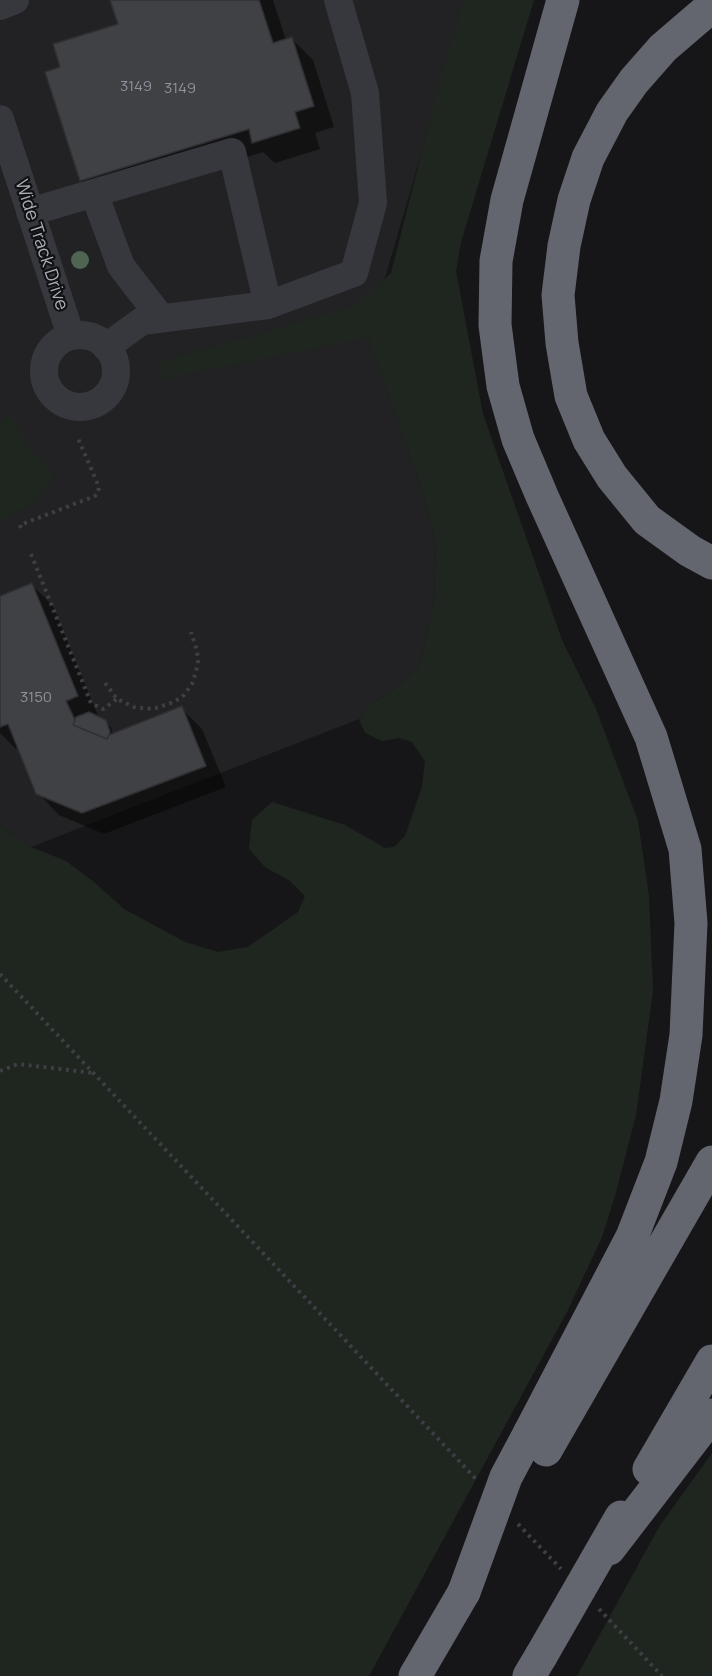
<!DOCTYPE html>
<html>
<head>
<meta charset="utf-8">
<style>
  body { margin:0 }
  canvas { display:block; background:#161618 }
</style>
</head>
<body>
<canvas width="712" height="1676"></canvas>
<script>
const ctx = document.querySelector('canvas').getContext('2d');
ctx.lineJoin = 'round';
function fillPath(path, color) { ctx.fillStyle = color; ctx.fill(path, 'evenodd'); }
const toPath = rows => new Path2D(rows.map(r => 'M' + r).join(''));
function strokePath(path, color, width, dash) { ctx.strokeStyle = color; ctx.lineWidth = width; ctx.lineCap = dash ? 'butt' : 'round'; ctx.setLineDash(dash || []); ctx.stroke(path); }
function label(font, color, halo, rows, align = 'center') {
  ctx.font = font + ' Manrope,sans-serif'; ctx.lineWidth = 4.5; ctx.setLineDash([]); ctx.textBaseline = 'middle'; ctx.strokeStyle = halo; ctx.fillStyle = color; for (const [text, x, y, turn = 0] of rows) {
    ctx.save(); ctx.translate(x, y); ctx.rotate((+turn || 0) * Math.PI / 180); ctx.textAlign = isNaN(turn) ? turn : align; if (halo) ctx.strokeText(text, 0, 0); ctx.fillText(text, 0, 0); ctx.restore();
  }
}
fillPath(toPath([
  [0,0,466,0,368,336,418,478,436,541,434,603,420,665,399,686,372,703,359,719,31,847,0,826]
]), '#222225');
fillPath(toPath([
  [464,0,534,0,461,242,456,271,483,414,562,640,596,709,638,821,649,896,653,991,636,1115,615,1196,602,1237,568,1310,369,1676,0,1676,0,826,31,847,66,861,94,882,124,909,185,942,218,952,248,947,298,912,305,896,290,881,265,867,249,849,252,820,272,802,345,825,385,848,394,847,405,836,422,787,425,761,412,742,399,738,382,741,365,733,359,719,372,703,399,686,420,665,434,603,436,541,418,478,368,337,162,379,160,362,352,307,377,287,391,273,438,88],
  [9,413,33,452,47,465,53,478,47,489,30,505,0,521,0,424],
  [712,1453,712,1676,577,1676,659,1527]
]), '#1e261f');
fillPath(toPath([
  [112,0,273,0,286,40,292,39,313,60,334,127,315,133,320,149,275,163,263,152,102,202,81,181,62,68,120,25],
  [32,585,53,606,99,718,111,727,113,735,181,708,202,729,226,787,104,834,59,815,38,793,20,748,16,749,0,733,0,597]
]), '#0007');
const building = toPath([
  [110,0,259,0,273,43,292,37,314,106,295,112,300,128,252,143,249,129,80,181,45,72,60,67,53,44,118,24,110,0],
  [32,583,78,696,66,701,75,720,73,725,107,739,109,735,182,706,206,766,82,813,36,794,8,724,0,727,0,596,32,583],
  [89,712,106,720,110,732,107,739,73,725,76,717,89,712]
]);
fillPath(building, '#404145');
strokePath(building, '#303034', 1.5);
strokePath(toPath([
  [21,528,20,525,95,496,98,493,99,487,77,436],
  [31,554,91,703,103,709,117,699],
  [105,683,117,699,134,707,153,709,174,702,184,695,192,684,196,672,198,661,197,651,191,632],
  [0,974,476,1479],
  [0,1071,18,1064,93,1073],
  [518,1524,561,1569],
  [599,1609,662,1676]
]), '#3d3f44', 4, [3, 4.5]);
strokePath(toPath([
  [0,6,15,0],
  [0,119,71,336],
  [94,193,121,266,161,318],
  [30,212,232,152,268,305,142,321,106,347],
  [268,305,354,273,373,203,365,93,338,0],
  '44 371a36 36 0 1 1 72 0a36 36 0 1 1-72 0Z'
]), '#37383d', 28);
strokePath(toPath([
  [712,6,663,48,634,81,612,112,588,158,574,200,564,246,558,295,562,343,571,396,589,440,612,477,647,520,690,551,712,563],
  [530,1432,632,1237,661,1162,676,1101,686,1035,691,923,685,849,651,737,542,496,518,439,503,386,495,325,496,261,507,200,563,0],
  [546,1450,712,1162],
  [649,1469,712,1361],
  [609,1549,712,1415],
  [415,1676,464,1592],
  [529,1676,541,1656]
]), '#63666e', 33);
strokePath(toPath([
  [464,1592,506,1477,530,1432],
  [541,1656,621,1517]
]), '#63666e', 33);
ctx.fillStyle = '#506452';
for (const [x, y] of [
  [80,260]
]) { ctx.beginPath(); ctx.arc(x, y, 9, 0, 2 * Math.PI); ctx.fill(); }
label('15px', '#8e929b', null, [
  ["3149",136,87],
  ["3149",180,89],
  ["3150",36,698]
]);
label('18px', '#a8adb8', '#111113', [
  ["Wide Track Drive",41,245,72]
]);
</script>
</body>
</html>
